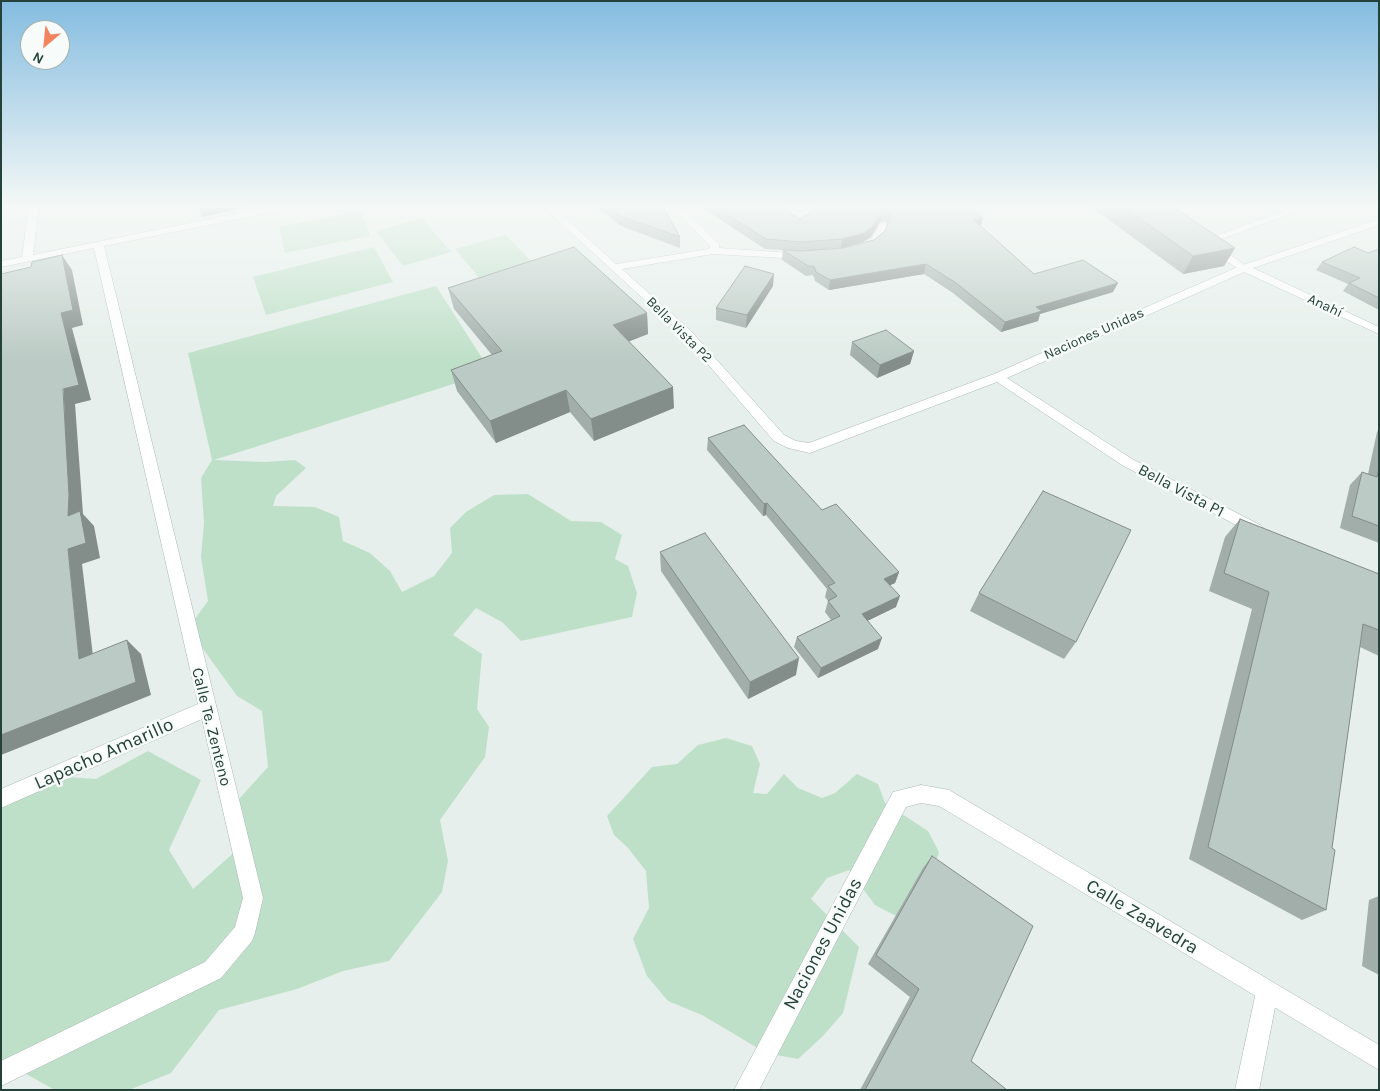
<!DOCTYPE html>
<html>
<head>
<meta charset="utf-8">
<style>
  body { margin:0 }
  #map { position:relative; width:1380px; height:1091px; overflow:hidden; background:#e6efeb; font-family:Karla,sans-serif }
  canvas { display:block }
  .frame { position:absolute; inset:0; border:2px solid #24423a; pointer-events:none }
  .north { position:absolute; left:20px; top:20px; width:50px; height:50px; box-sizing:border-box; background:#f7fbf9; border:1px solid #a3b1ad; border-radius:50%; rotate:208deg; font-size:14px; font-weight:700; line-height:20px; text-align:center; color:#24423a }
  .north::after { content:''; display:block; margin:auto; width:18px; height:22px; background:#f4845f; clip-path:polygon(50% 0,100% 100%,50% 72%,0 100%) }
</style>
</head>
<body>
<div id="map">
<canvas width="1380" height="1091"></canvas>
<div class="frame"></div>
<div class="north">N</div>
</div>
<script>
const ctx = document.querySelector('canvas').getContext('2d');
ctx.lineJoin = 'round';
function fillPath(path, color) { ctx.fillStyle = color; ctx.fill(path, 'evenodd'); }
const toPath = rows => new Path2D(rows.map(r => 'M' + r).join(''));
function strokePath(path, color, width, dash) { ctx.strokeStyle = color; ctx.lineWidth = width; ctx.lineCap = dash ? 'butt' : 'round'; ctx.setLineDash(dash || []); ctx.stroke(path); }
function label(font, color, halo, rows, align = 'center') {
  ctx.font = font + ' Karla,sans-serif'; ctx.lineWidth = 5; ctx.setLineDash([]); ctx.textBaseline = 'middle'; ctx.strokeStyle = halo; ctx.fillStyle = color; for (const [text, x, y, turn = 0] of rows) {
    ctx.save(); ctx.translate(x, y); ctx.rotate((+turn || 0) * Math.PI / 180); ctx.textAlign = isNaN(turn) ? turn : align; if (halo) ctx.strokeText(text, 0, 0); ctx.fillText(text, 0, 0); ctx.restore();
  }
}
fillPath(toPath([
  [361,211,370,236,285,253,279,227],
  [422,218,451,252,403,266,376,231],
  [506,235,550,281,496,298,455,249],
  [374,247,393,282,266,315,253,277],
  [436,286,491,372,214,460,265,462,295,460,306,468,276,496,273,506,315,507,339,517,343,541,370,553,390,571,402,592,434,576,452,553,450,528,466,512,494,495,528,494,571,521,601,522,622,535,615,559,628,566,637,593,632,617,521,641,502,622,476,608,453,635,482,654,477,709,489,727,485,757,440,820,448,861,442,892,389,961,343,971,297,989,219,1010,171,1073,129,1090,55,1090,26,1074,1,1083,1,800,54,776,96,779,148,751,201,780,169,850,193,889,238,849,229,810,268,767,262,711,237,696,188,628,208,601,201,557,204,523,201,478,212,460,188,353],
  [726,738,752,746,760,764,753,793,767,794,784,774,798,788,822,798,835,793,857,774,878,784,885,803,928,831,939,852,926,896,896,916,875,905,849,870,827,878,811,899,859,947,843,1013,822,1037,798,1059,766,1053,702,1015,668,1001,647,976,633,939,649,908,646,871,628,848,614,835,607,816,652,767,677,764,698,745]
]), '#bfe0c8');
const service = toPath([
  [1189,207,1203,207,1165,221,1160,218,1189,207],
  [1295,207,1309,207,1208,244,1204,245,1199,242,1295,207],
  [1212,244,1216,245,1249,268,1244,271,1240,270,1208,249,1208,245,1212,244],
  [1267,981,1275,984,1278,992,1259,1090,1235,1090,1256,992,1259,984,1267,981]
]);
const minor = toPath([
  [29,207,39,207,33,255,268,207,287,207,283,210,104,246,263,898,255,933,252,941,221,978,1,1086,1,1061,205,962,235,927,243,898,202,719,1,808,1,789,198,704,94,248,1,267,1,261,22,257,29,207],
  [543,207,553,207,616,264,709,249,710,246,671,207,681,207,719,244,719,248,805,254,805,258,801,259,713,254,622,269,690,330,784,435,796,441,809,443,994,374,1240,266,1379,219,1379,225,1253,268,1379,327,1379,334,1244,272,1007,378,1132,459,1262,526,1264,530,1262,534,1257,536,1122,465,997,382,815,451,810,453,788,448,774,441,682,334,543,207],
  [883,223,888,226,880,242,872,248,854,251,854,247,864,244,872,238,880,224,883,223],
  [921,785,949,790,1379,1045,1379,1070,939,806,921,803,906,807,759,1090,734,1090,893,792,921,785]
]);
strokePath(service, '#a8b8b2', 1);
strokePath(minor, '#a8b8b2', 1);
fillPath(service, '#fff');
fillPath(minor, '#fff');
fillPath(toPath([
  [596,207,663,207,680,237,680,248,621,226],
  [701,207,780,207,800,219,819,207,983,218,981,226,1034,274,1113,292,1040,314,1038,321,1001,332,953,293,924,274,829,290,815,281,813,275,806,276,782,260,783,250,802,251,843,248,874,240,885,231,888,224,886,222,880,222,871,237,863,242,841,248,801,251,765,249],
  [1091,207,1173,207,1235,248,1224,266,1183,274],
  [1379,249,1379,310,1343,291,1348,284,1316,270,1322,262,1368,253],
  [773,286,746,328,716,320,716,308],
  [448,288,647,313,648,334,629,341,674,408,594,441,570,412,496,443,457,391,451,370,492,355,454,309],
  [852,342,914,351,910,364,877,378,850,355],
  [1379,429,1379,543,1340,528,1350,485,1362,472,1368,474,1377,432],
  [708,438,822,510,899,572,895,583,890,585,896,607,867,621,878,649,818,678,794,647,797,637,831,620,825,612,828,601,825,597,827,589,766,515,763,516,707,450],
  [1240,519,1379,574,1379,656,1360,647,1332,848,1326,910,1302,920,1189,859,1252,609,1209,591,1225,537],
  [660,552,796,675,748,699,661,571],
  [979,593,1076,642,1064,659,970,611],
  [932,856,971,1061,1007,1090,860,1090,910,997,868,964,923,868],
  [1379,896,1379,975,1362,966,1369,900]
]), '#a1aea9');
fillPath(toPath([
  [198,207,248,207,202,217],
  [882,213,880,222,871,237,863,242,841,248,842,239],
  [983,218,980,228,974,220],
  [1235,248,1224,266,1183,274,1193,256],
  [62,255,72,270,83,325,72,328,91,400,75,404,83,514,94,526,100,558,82,564,95,673,79,659,68,549,68,516,61,313],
  [926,264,924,274,829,290,830,280],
  [774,274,773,286,746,328,747,315],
  [1118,283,1113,292,1040,314,1038,321,1001,332,1005,322,1036,307],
  [647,313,648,334,615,347,613,325],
  [914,351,910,364,877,378,880,365],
  [673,387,674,408,594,441,591,419],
  [566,390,570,412,496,443,490,421],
  [767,503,766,515,763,516,764,504],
  [899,572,895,583,880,590,884,579],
  [900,596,896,607,859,625,862,614],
  [882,638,878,649,818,678,821,668],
  [127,640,141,654,151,695,1,755,1,735],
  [799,658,796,675,748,699,750,682]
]), '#838d89');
const building = toPath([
  [609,207,663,207,680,237,620,216,609,207],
  [716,207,780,207,800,219,819,207,971,207,983,218,974,220,1034,274,1083,260,1118,283,1036,307,1042,311,1005,322,956,283,926,264,830,280,816,272,814,266,808,266,783,250,802,251,843,248,874,240,885,231,891,215,888,213,882,213,872,227,865,233,842,239,802,242,766,239,716,207],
  [1124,207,1173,207,1235,248,1193,256,1124,207],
  [574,247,647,313,613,325,673,387,591,419,566,390,490,421,451,370,502,351,448,288,574,247],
  [1354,247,1368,253,1379,249,1379,298,1349,283,1360,278,1322,262,1354,247],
  [62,255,73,310,61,313,79,385,63,389,69,495,68,516,80,511,86,543,68,549,79,659,127,640,136,682,1,735,1,274,31,267,32,262,62,255],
  [745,266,774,274,747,315,716,308,745,266],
  [886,330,914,351,880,365,852,342,886,330],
  [744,425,822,510,836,504,899,572,884,579,900,596,862,614,882,638,821,668,797,637,840,616,828,601,837,596,828,586,835,583,767,503,764,504,708,438,744,425],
  [1379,468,1379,526,1352,516,1362,472,1377,477,1379,468],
  [1043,491,1131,530,1076,642,979,593,1043,491],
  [1240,519,1379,574,1379,630,1363,624,1332,848,1335,850,1326,910,1208,847,1269,592,1224,573,1240,519],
  [705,533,799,658,750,682,660,552,705,533],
  [932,856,1033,926,971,1061,1007,1090,865,1090,919,989,876,955,932,856]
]);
fillPath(building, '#bbcac4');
strokePath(building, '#838d89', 1);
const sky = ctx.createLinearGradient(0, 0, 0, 360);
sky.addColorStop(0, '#84bce0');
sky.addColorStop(0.57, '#f4f8f6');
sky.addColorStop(1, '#f4f8f600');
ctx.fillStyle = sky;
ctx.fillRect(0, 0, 1380, 360);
label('14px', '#24423a', '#f7fbf9', [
  ["Anahí",1325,306,25],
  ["Bella Vista P2",679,330,45],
  ["Naciones Unidas",1094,334,-24]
]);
label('16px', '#24423a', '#f7fbf9', [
  ["Bella Vista P1",1181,491,28],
  ["Calle Te. Zenteno",211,727,76]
]);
label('19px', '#24423a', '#f7fbf9', [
  ["Lapacho Amarillo",104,754,-24],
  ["Calle Zaavedra",1142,917,31],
  ["Naciones Unidas",823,944,-62]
]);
</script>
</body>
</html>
